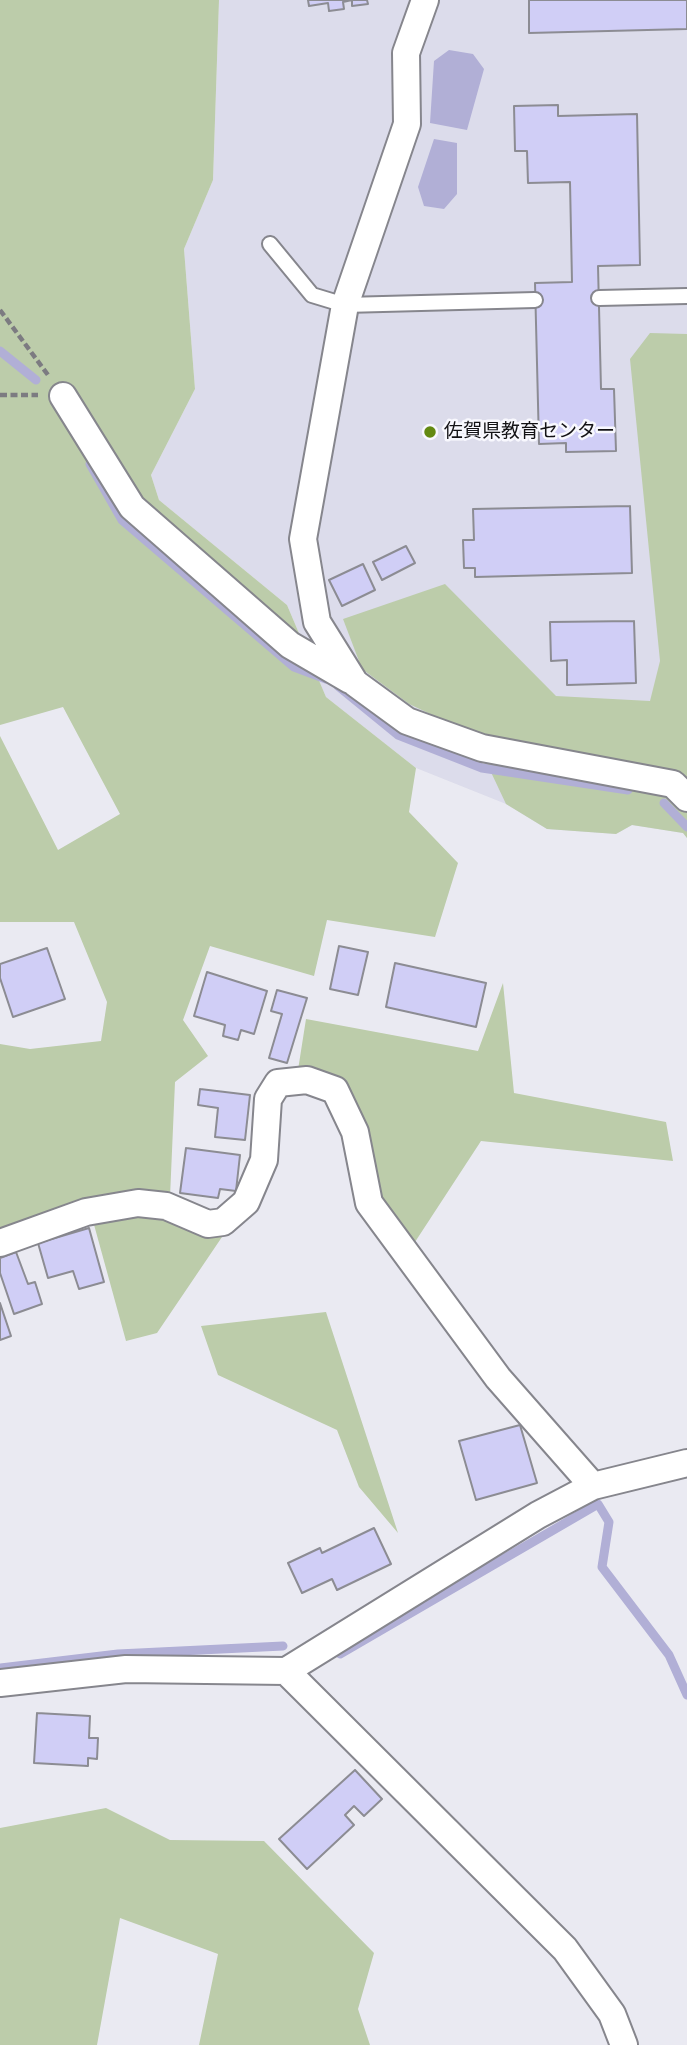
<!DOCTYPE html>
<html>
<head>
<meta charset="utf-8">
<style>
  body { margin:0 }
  canvas { display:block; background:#eaeaf2 }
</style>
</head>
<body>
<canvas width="687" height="2045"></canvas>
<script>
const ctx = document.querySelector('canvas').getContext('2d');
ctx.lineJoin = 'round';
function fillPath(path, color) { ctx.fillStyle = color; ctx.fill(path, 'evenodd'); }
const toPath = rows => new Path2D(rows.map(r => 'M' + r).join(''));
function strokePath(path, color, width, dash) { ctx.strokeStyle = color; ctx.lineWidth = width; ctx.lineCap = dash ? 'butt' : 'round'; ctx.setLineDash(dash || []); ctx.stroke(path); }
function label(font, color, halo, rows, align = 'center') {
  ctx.font = font + ' "PT Sans","Noto Sans JP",sans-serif'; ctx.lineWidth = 5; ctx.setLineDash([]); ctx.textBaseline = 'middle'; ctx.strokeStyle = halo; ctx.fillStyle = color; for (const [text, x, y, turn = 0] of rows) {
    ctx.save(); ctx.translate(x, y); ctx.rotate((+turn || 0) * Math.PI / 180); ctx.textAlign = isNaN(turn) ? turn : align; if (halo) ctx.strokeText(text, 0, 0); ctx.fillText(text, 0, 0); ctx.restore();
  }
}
fillPath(toPath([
  [219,0,687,0,687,838,683,833,632,825,616,834,547,829,506,804,416,768,326,697,287,605,159,500,151,475,195,389,184,249,213,180]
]), '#dcdceb');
fillPath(toPath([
  [0,0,219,0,213,180,184,249,195,389,151,475,159,500,287,605,326,697,416,768,409,812,458,863,435,937,327,920,314,976,210,946,183,1020,208,1056,175,1082,170,1197,0,1231,0,1044,30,1049,101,1041,107,1002,74,922,0,922,0,736,58,850,120,814,63,707,0,725],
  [650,333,687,334,687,838,683,833,632,825,616,834,547,829,506,804,473,734,409,704,362,669,343,619,445,584,556,696,650,701,660,661,630,359],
  [503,983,514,1093,666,1122,673,1161,481,1141,415,1242,374,1190,343,1078,298,1070,306,1019,478,1051],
  [151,1212,222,1237,157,1333,126,1341,93,1221],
  [326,1312,398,1533,359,1487,337,1430,218,1375,201,1326],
  [106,1808,170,1840,264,1841,374,1953,358,2009,370,2045,199,2045,218,1954,120,1918,97,2045,0,2045,0,1828]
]), '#bcccaa');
fillPath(toPath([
  [449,50,473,54,484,69,467,130,430,123,434,61],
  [434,139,457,143,457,194,444,209,424,206,418,187]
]), '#b1afd6');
strokePath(toPath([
  [0,351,36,380],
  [90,464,122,520,294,667,326,679],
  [338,686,398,735,482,768,628,790],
  [664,803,687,827],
  [340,1654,598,1504,609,1522,602,1567,669,1655,687,1695],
  [0,1668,118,1654,283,1646]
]), '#b1afd6', 9);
const building = toPath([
  [308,0,367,0,368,4,352,6,352,0,343,2,344,9,329,11,328,3,309,6,308,0],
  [529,0,687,0,687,29,529,33,529,0],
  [558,105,558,116,637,114,640,265,598,266,601,389,614,389,616,451,566,452,566,443,539,444,535,283,572,282,570,182,528,183,527,151,515,151,514,106,558,105],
  [630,506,632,573,475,577,475,568,464,568,463,540,474,540,473,509,630,506],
  [406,546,415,563,382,580,373,562,406,546],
  [363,564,375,590,342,606,329,580,363,564],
  [634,621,636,683,567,685,567,660,551,661,550,622,634,621],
  [339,946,368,952,358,995,330,989,339,946],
  [47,948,65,999,13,1017,0,978,0,964,47,948],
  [395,963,486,983,476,1027,386,1007,395,963],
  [207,972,267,991,254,1034,241,1030,238,1040,223,1036,225,1025,194,1016,207,972],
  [277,990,307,998,287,1063,269,1058,282,1014,271,1011,277,990],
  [200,1089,250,1095,245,1140,215,1137,218,1108,198,1105,200,1089],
  [186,1148,240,1155,236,1191,220,1189,218,1198,180,1193,186,1148],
  [89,1228,104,1282,79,1289,73,1271,48,1278,38,1243,89,1228],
  [16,1252,28,1284,35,1282,42,1304,14,1314,0,1273,0,1258,16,1252],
  [0,1303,11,1336,0,1340,0,1303],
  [520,1425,537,1483,476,1500,459,1441,520,1425],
  [374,1528,391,1564,337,1590,332,1579,302,1593,288,1563,320,1548,322,1553,374,1528],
  [37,1713,90,1716,89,1738,98,1738,97,1759,88,1758,88,1766,34,1763,37,1713],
  [355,1770,382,1799,364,1816,354,1806,345,1815,354,1825,307,1869,279,1839,355,1770]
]);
fillPath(building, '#d0cef6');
strokePath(building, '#8c8c93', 2);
const service = toPath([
  [270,244,312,295,345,305,535,300],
  [599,298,687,296]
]);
const minor = toPath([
  [425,0,406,53,407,124,345,305,303,539,317,622,355,683,407,721,482,748,673,784,687,798],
  [63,396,132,507,290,645,350,680],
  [0,1243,86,1212,138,1203,166,1206,208,1224,223,1222,246,1202,264,1160,268,1099,278,1083,307,1080,335,1090,355,1132,369,1203,498,1378,593,1486],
  [286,1671,565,1949,612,2014,624,2045],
  [0,1683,126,1669,286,1671,538,1515,593,1486,687,1463]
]);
strokePath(service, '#86868d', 18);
strokePath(minor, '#86868d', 30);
strokePath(toPath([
  [0,310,48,375],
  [0,395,38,395]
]), '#7c7b81', 4.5, [7, 3.5]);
strokePath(service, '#fff', 14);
strokePath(minor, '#fff', 26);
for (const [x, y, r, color] of [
  [430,432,7,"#638911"]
]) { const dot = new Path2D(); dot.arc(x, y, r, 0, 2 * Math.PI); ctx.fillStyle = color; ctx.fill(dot); strokePath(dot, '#f8f8fe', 2.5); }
label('19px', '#131215', '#f8f8fe', [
  ["佐賀県教育センター",444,432]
], 'left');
</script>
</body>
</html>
